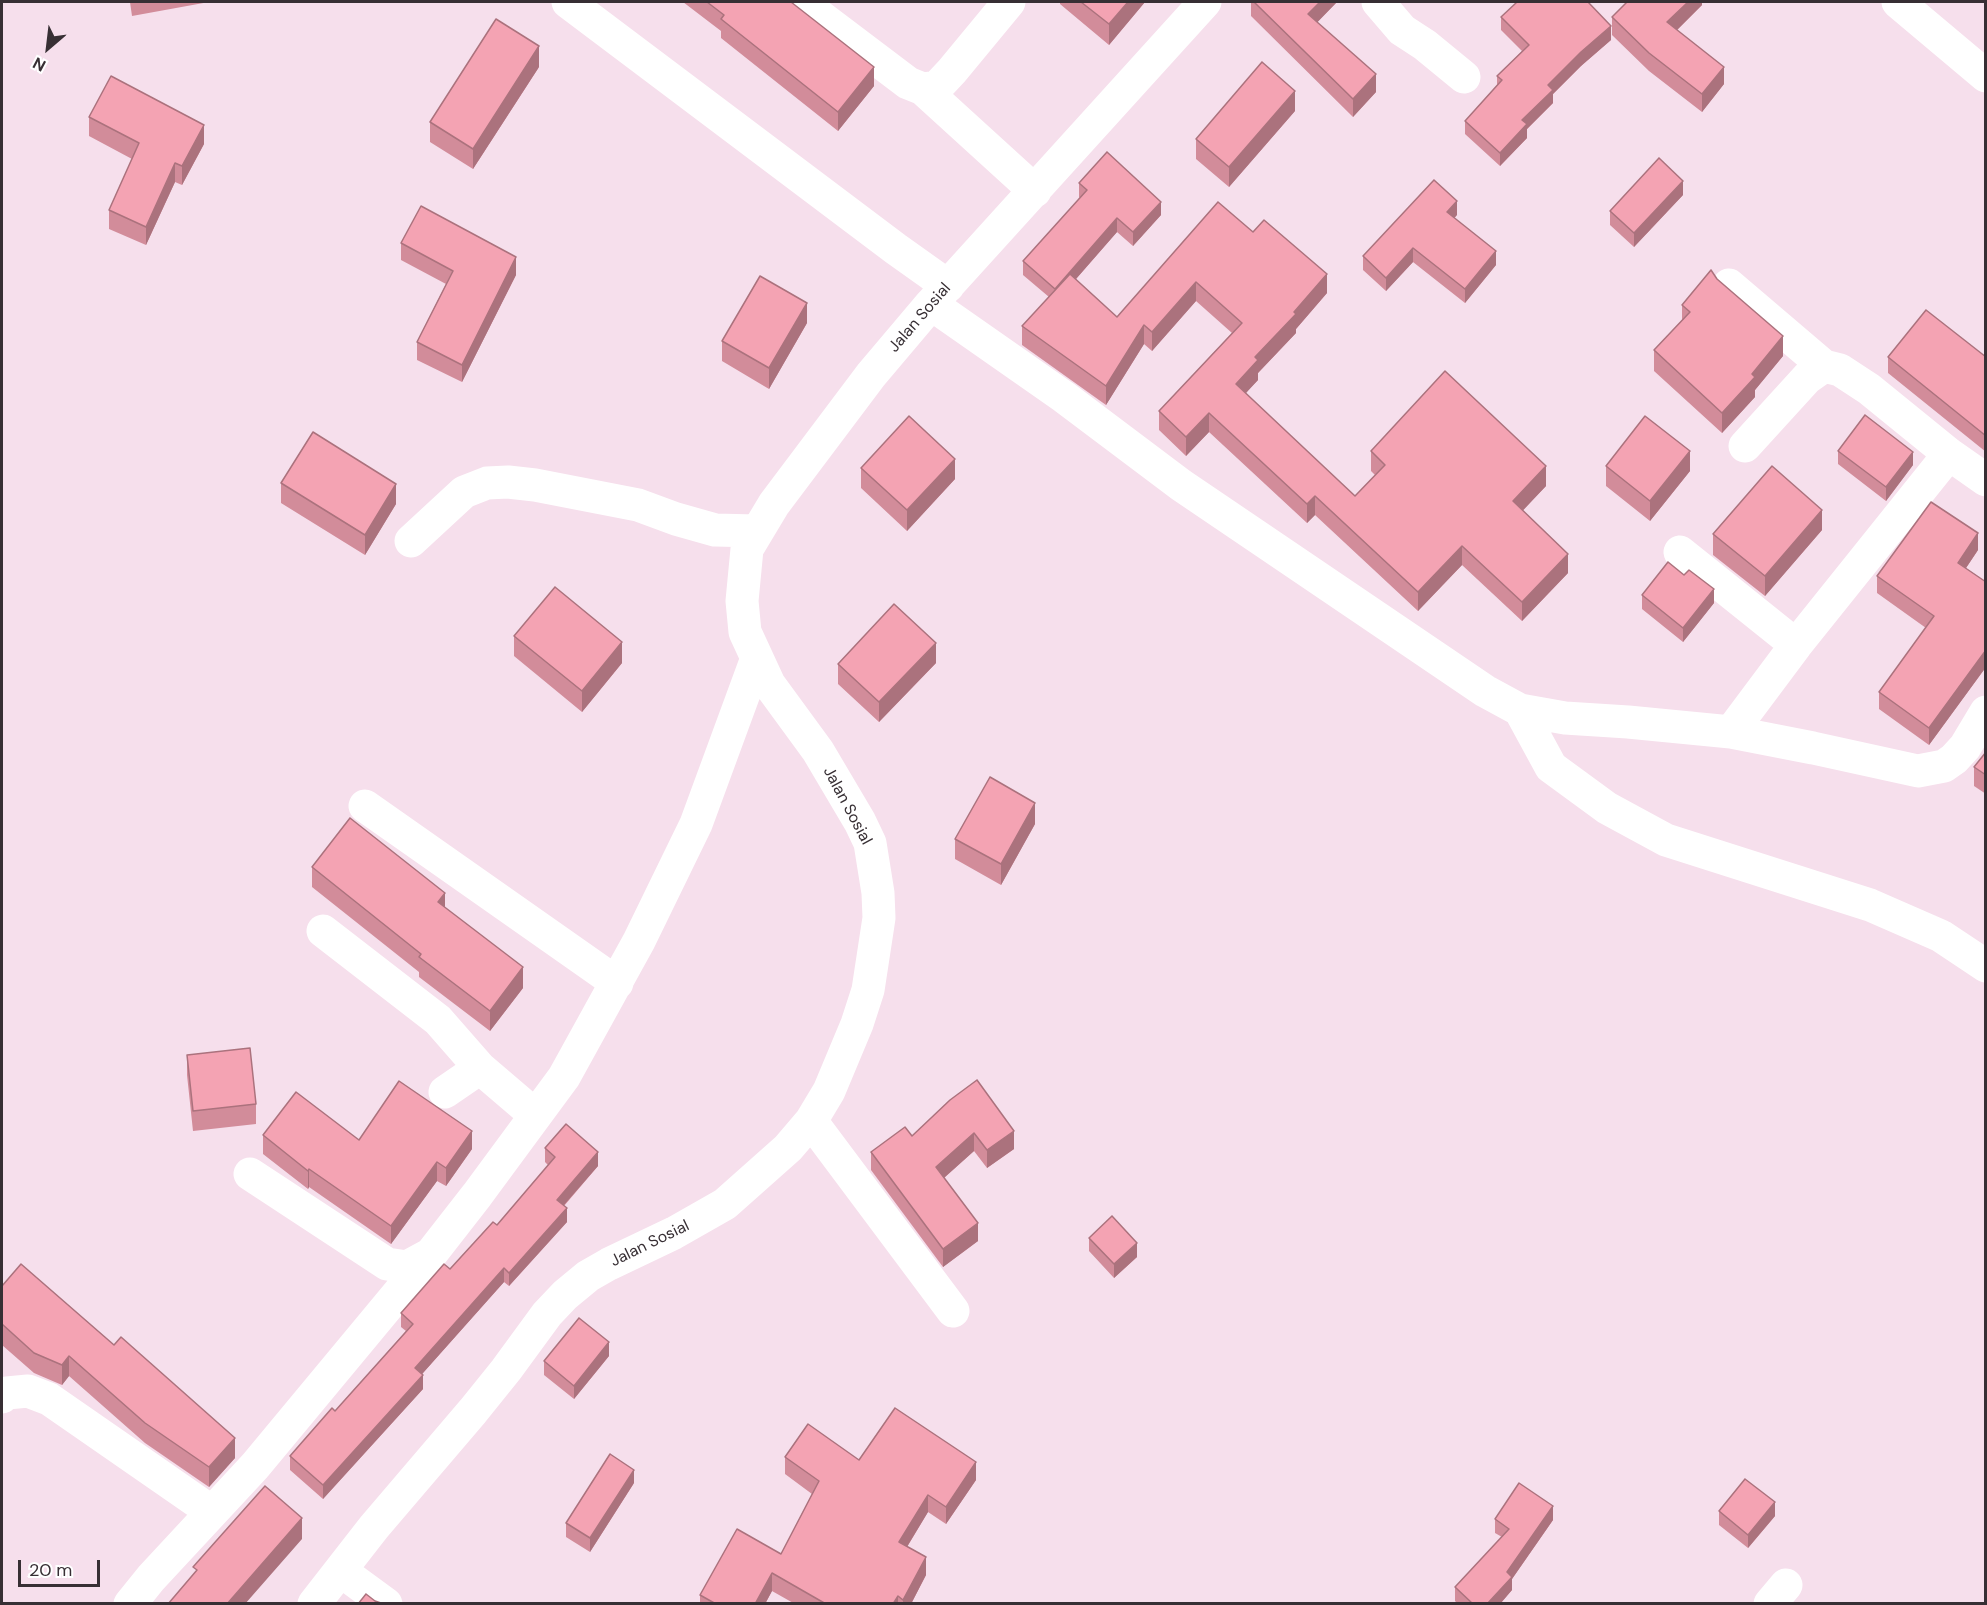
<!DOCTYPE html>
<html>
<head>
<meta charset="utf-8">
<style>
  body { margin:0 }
  #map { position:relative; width:1987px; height:1605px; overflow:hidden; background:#f6dfec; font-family:"DM Sans",sans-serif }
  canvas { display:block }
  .frame { position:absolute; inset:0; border:3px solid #372f34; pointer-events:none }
  .north { position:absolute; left:18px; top:18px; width:60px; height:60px; -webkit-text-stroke:4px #fff; paint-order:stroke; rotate:208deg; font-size:16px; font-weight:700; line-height:24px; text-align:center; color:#372f34 }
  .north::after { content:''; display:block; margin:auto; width:21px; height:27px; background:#372f34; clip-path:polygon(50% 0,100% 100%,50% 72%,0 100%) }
  .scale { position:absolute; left:18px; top:1560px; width:82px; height:27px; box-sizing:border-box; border:3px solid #372f34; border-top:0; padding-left:8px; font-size:18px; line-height:21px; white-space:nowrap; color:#372f34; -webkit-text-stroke:4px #fff; paint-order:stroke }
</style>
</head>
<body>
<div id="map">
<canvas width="1987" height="1605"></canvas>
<div class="frame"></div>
<div class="north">N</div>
<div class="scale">20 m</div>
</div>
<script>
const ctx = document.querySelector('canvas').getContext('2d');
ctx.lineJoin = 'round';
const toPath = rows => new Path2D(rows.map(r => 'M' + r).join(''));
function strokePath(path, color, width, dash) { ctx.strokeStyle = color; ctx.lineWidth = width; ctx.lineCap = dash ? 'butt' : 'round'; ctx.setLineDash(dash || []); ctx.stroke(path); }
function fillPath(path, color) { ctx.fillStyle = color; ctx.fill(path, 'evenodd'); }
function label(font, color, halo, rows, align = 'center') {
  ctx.font = font + ' "DM Sans",sans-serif'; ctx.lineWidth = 4.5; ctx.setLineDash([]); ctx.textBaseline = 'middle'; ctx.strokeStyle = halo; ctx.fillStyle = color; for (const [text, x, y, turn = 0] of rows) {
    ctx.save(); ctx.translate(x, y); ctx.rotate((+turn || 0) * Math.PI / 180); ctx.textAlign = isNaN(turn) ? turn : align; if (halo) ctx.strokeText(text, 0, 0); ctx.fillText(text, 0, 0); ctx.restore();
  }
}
strokePath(toPath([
  [568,2,896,249,948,286],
  [801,2,908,83,923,89,937,87,952,71,1009,2],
  [1378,2,1402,30,1425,45,1464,77],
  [1898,2,1986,76],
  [923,89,1035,191],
  [1729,285,1824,366],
  [931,304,1064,397,1181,485,1485,691,1520,710,1565,718,1628,722,1731,732,1813,748,1918,771,1944,766,1954,759,1965,747,1986,712],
  [1745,446,1807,378,1824,366,1840,370,1869,389,1949,454,1986,480],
  [411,541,464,492,487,483,508,482,535,485,638,505,676,519,715,530,756,531],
  [1680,552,1796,645],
  [1520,710,1551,767,1607,808,1666,840,1870,905,1941,936,1986,966],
  [1731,732,1796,645,1949,454],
  [365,806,617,983],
  [323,931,438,1020,480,1068,535,1115],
  [445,1092,480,1068],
  [811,1121,953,1311],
  [250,1174,387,1264,407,1267,431,1254],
  [2,1397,7,1393,28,1391,49,1399,212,1512],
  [341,1571,386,1604],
  [130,1604,151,1578,255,1466,431,1254,477,1195,564,1077,639,941,696,824,757,658],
  [314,1604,374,1527,473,1411,506,1370,547,1314,565,1295,588,1276,609,1264,674,1233,725,1204,788,1148,811,1121,829,1091,857,1024,868,990,879,918,878,893,870,843,860,822,818,751,769,684,745,632,742,601,747,549,774,504,871,375,931,304,1205,2],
  [1770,1604,1786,1585]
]), '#fff', 33);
fillPath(toPath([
  [130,2,209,2,132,16],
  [683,2,791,2,874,86,838,131,721,38,721,31],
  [1060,2,1145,2,1109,45,1060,4],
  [1251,2,1336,2,1336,3,1317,22,1376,92,1353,117,1251,16],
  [1702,2,1702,5,1677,30,1724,84,1702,112,1649,71,1612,35,1612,17],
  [1501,17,1611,40,1581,66,1553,94,1553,103,1527,129,1527,138,1500,166,1465,134,1465,121,1497,85,1497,76,1522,51,1501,30],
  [539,67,473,169,430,142,430,122],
  [1295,111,1229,187,1196,159,1196,139],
  [89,117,204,144,182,185,175,182,146,245,109,229,109,210,132,159,89,136],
  [1079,183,1161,215,1133,246,1117,232,1076,279,1117,317,1253,232,1327,293,1296,329,1296,333,1258,373,1258,380,1245,393,1355,496,1375,475,1371,471,1371,451,1546,486,1522,511,1568,573,1522,621,1462,565,1418,611,1315,515,1307,523,1209,432,1186,456,1159,430,1159,411,1232,333,1196,301,1152,351,1144,344,1106,405,1022,345,1022,326,1049,297,1023,275,1023,261,1080,198,1079,197],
  [1683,195,1634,247,1610,225,1610,211],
  [1457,215,1454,218,1496,265,1465,303,1413,262,1386,291,1363,270,1363,256],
  [401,243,516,275,462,382,417,360,417,342,446,284,401,260],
  [1717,279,1783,356,1755,390,1755,397,1722,433,1654,371,1654,350,1682,320,1682,305],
  [807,323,769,389,722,361,722,341],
  [1888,357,1986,357,1986,452,1888,373],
  [1838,451,1913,465,1886,501,1838,464],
  [1606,466,1690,471,1650,521,1606,486],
  [861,468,955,479,907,531,861,488],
  [281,483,396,504,365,555,281,503],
  [1822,530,1765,596,1713,555,1713,534],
  [1978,550,1966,568,1986,582,1986,667,1929,745,1879,709,1879,692,1926,628,1877,593,1877,576],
  [1642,595,1714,603,1683,642,1642,609],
  [514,636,622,663,582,712,514,656],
  [936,663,879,722,838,684,838,664],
  [1986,752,1986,794,1974,786,1974,767],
  [1035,824,1001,885,955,859,955,839],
  [312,867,445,908,523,988,490,1031,419,977,419,972,312,887],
  [187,1055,256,1104,256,1124,193,1131,187,1075],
  [950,1100,1014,1149,987,1168,974,1151,944,1178,978,1241,943,1267,871,1170,871,1152,912,1136],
  [263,1135,359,1140,472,1149,446,1186,437,1181,391,1244,309,1187,308,1189,263,1154],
  [545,1148,598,1166,564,1206,567,1222,509,1286,504,1282,422,1374,423,1389,323,1499,290,1470,290,1456,335,1411,406,1331,401,1327,401,1313,450,1269,497,1225,548,1165,545,1162],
  [1089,1238,1137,1257,1114,1278,1089,1251],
  [2,1286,235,1458,209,1487,145,1443,69,1376,62,1385,34,1373,2,1345],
  [609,1356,574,1399,544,1375,544,1361],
  [785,1457,859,1460,976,1480,946,1524,928,1512,907,1547,926,1575,911,1604,795,1604,772,1591,765,1604,700,1604,700,1595,781,1554,812,1494,785,1474],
  [634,1483,590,1552,566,1537,566,1523],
  [1719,1511,1775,1516,1748,1548,1719,1525],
  [1495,1519,1553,1520,1512,1579,1512,1590,1500,1604,1458,1604,1455,1601,1455,1587,1502,1537,1495,1533]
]), '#d28c9a');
fillPath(toPath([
  [1128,2,1145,2,1109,45,1109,24],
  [1320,2,1336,2,1336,3,1308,32,1308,14],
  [1688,2,1702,2,1702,5,1667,40,1667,22],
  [1611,26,1611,40,1581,66,1553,94,1553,103,1527,129,1527,138,1500,166,1500,153,1522,120,1548,85,1581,52],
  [539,46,539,67,473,169,473,149],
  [874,67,874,86,838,131,838,112],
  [1724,67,1724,84,1702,112,1702,94],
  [1376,74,1376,92,1353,117,1353,99],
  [1295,91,1295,111,1229,187,1229,167],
  [204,125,204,144,182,185,182,166],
  [175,163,175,182,146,245,146,227],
  [1683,181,1683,195,1634,247,1634,233],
  [1457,201,1457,215,1447,226,1447,212],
  [1161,202,1161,215,1133,246,1133,232],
  [1117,218,1117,232,1055,303,1055,289],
  [1413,248,1413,262,1386,291,1386,278],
  [1496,251,1496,265,1465,303,1465,289],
  [516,257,516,275,462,382,462,365],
  [1327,274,1327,293,1296,329,1296,333,1258,373,1258,380,1236,404,1236,384,1255,357],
  [1196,282,1196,301,1152,351,1152,332],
  [807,303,807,323,769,389,769,368],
  [1144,325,1144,344,1106,405,1106,386],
  [1783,336,1783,356,1755,390,1755,397,1722,433,1722,413,1752,374],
  [1209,413,1209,432,1186,456,1186,437],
  [1690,451,1690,471,1650,521,1650,501],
  [1913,452,1913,465,1886,501,1886,487],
  [955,459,955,479,907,531,907,510],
  [1546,466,1546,486,1513,521,1513,501],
  [396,484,396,504,365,555,365,535],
  [1315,496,1315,515,1307,523,1307,504],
  [1822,510,1822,530,1765,596,1765,576],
  [1978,533,1978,550,1958,580,1958,563],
  [1462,546,1462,565,1418,611,1418,592],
  [1568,554,1568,573,1522,621,1522,602],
  [1714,589,1714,603,1683,642,1683,628],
  [1986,641,1986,667,1929,745,1929,728],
  [622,642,622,663,582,712,582,691],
  [936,643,936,663,879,722,879,702],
  [1035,803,1035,824,1001,885,1001,864],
  [445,893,445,914,438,902],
  [523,967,523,988,490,1031,490,1011],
  [472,1131,472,1149,446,1186,446,1168],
  [1014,1131,1014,1149,987,1168,987,1150],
  [974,1133,974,1151,936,1185,936,1167],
  [598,1152,598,1166,557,1213,557,1200],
  [437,1162,437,1181,391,1244,391,1226],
  [309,1169,309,1187,308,1189,308,1171],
  [567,1208,567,1222,509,1286,509,1273],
  [978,1223,978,1241,943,1267,943,1249],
  [1137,1243,1137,1257,1114,1278,1114,1264],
  [504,1268,504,1282,415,1382,415,1368],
  [609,1342,609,1356,574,1399,574,1386],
  [69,1356,69,1376,62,1385,62,1365],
  [423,1375,423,1389,323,1499,323,1485],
  [235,1438,235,1458,209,1487,209,1467],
  [976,1462,976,1480,946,1524,946,1507],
  [634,1470,634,1483,590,1552,590,1538],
  [928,1495,928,1512,899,1560,899,1542],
  [1775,1502,1775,1516,1748,1548,1748,1535],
  [1553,1506,1553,1520,1512,1579,1512,1590,1500,1604,1487,1604,1507,1572],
  [302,1518,302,1539,245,1604,227,1604],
  [926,1557,926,1575,911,1604,903,1604,903,1600],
  [772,1573,772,1591,765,1604,755,1604],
  [898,1596,898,1604,893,1604]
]), '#ab727d');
const building = toPath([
  [707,2,791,2,874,67,838,112,721,19,724,15,707,2],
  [1081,2,1128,2,1109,24,1081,2],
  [1254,2,1320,2,1308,14,1376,74,1353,99,1254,2],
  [1517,2,1588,2,1611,26,1581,52,1548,85,1553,90,1522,120,1527,124,1500,153,1465,121,1502,80,1497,76,1529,45,1501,17,1517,2],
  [1627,2,1688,2,1667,22,1724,67,1702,94,1649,53,1612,17,1627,2],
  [496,19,539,46,473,149,430,122,496,19],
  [1262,62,1295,91,1229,167,1196,139,1262,62],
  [111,76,204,125,182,166,175,163,146,227,109,210,139,143,89,117,111,76],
  [1107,152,1161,202,1133,232,1117,218,1055,289,1023,261,1087,190,1079,183,1107,152],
  [1659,158,1683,181,1634,233,1610,211,1659,158],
  [1434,180,1457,201,1447,212,1496,251,1465,289,1413,248,1386,278,1363,256,1434,180],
  [1218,202,1253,232,1264,220,1327,274,1294,312,1296,314,1255,357,1258,360,1236,384,1355,496,1385,465,1371,451,1445,371,1546,466,1513,501,1568,554,1522,602,1462,546,1418,592,1315,496,1307,504,1209,413,1186,437,1159,411,1242,323,1196,282,1152,332,1144,325,1106,386,1022,326,1070,274,1117,317,1218,202],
  [421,206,516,257,462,365,417,342,453,271,401,243,421,206],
  [1711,270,1717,279,1783,336,1752,374,1755,377,1722,413,1654,350,1690,312,1682,305,1711,270],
  [760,276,807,303,769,368,722,341,760,276],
  [1926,310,1986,357,1986,436,1888,357,1926,310],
  [1865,415,1913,452,1886,487,1838,451,1865,415],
  [909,416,955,459,907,510,861,468,909,416],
  [1645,416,1690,451,1650,501,1606,466,1645,416],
  [313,432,396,484,365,535,281,483,313,432],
  [1772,466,1822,510,1765,576,1713,534,1772,466],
  [1931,502,1978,533,1958,563,1986,582,1986,650,1929,728,1879,692,1934,616,1877,576,1931,502],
  [1668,562,1684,575,1689,570,1714,589,1683,628,1642,595,1668,562],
  [555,587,622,642,582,691,514,636,555,587],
  [894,604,936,643,879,702,838,664,894,604],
  [1986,752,1986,775,1974,767,1986,752],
  [990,777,1035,803,1001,864,955,839,990,777],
  [350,818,445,893,438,902,523,967,490,1011,419,957,421,954,312,867,350,818],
  [250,1048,256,1104,193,1111,187,1055,250,1048],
  [977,1080,1014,1131,987,1150,974,1133,936,1167,978,1223,943,1249,871,1152,905,1127,912,1136,950,1100,977,1080],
  [399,1081,472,1131,446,1168,437,1162,391,1226,309,1169,308,1171,263,1135,296,1092,359,1140,399,1081],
  [566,1124,598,1152,557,1200,567,1208,509,1273,504,1268,415,1368,423,1375,323,1485,290,1456,332,1408,335,1411,413,1324,401,1313,444,1264,450,1269,493,1222,497,1225,555,1157,545,1148,566,1124],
  [1112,1216,1137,1243,1114,1264,1089,1238,1112,1216],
  [21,1264,114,1345,121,1337,235,1438,209,1467,145,1423,69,1356,62,1365,34,1353,2,1324,2,1286,21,1264],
  [579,1318,609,1342,574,1386,544,1361,579,1318],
  [895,1408,976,1462,946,1507,928,1495,899,1542,926,1557,903,1600,898,1596,893,1604,826,1604,772,1573,755,1604,716,1604,700,1595,737,1529,781,1554,819,1481,785,1457,808,1424,859,1460,895,1408],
  [610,1454,634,1470,590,1538,566,1523,610,1454],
  [1745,1479,1775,1502,1748,1535,1719,1511,1745,1479],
  [1519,1483,1553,1506,1507,1572,1512,1577,1487,1604,1473,1604,1455,1587,1509,1529,1495,1519,1519,1483],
  [265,1486,302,1518,227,1604,168,1604,197,1570,193,1567,265,1486],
  [366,1594,375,1601,384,1604,358,1604,366,1594]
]);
fillPath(building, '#f4a3b3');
strokePath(building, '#ab727d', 1.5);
label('16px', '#372f34', '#fff', [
  ["Jalan Sosial",920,318,-49],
  ["Jalan Sosial",847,806,62],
  ["Jalan Sosial",650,1244,-26]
]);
</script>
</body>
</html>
